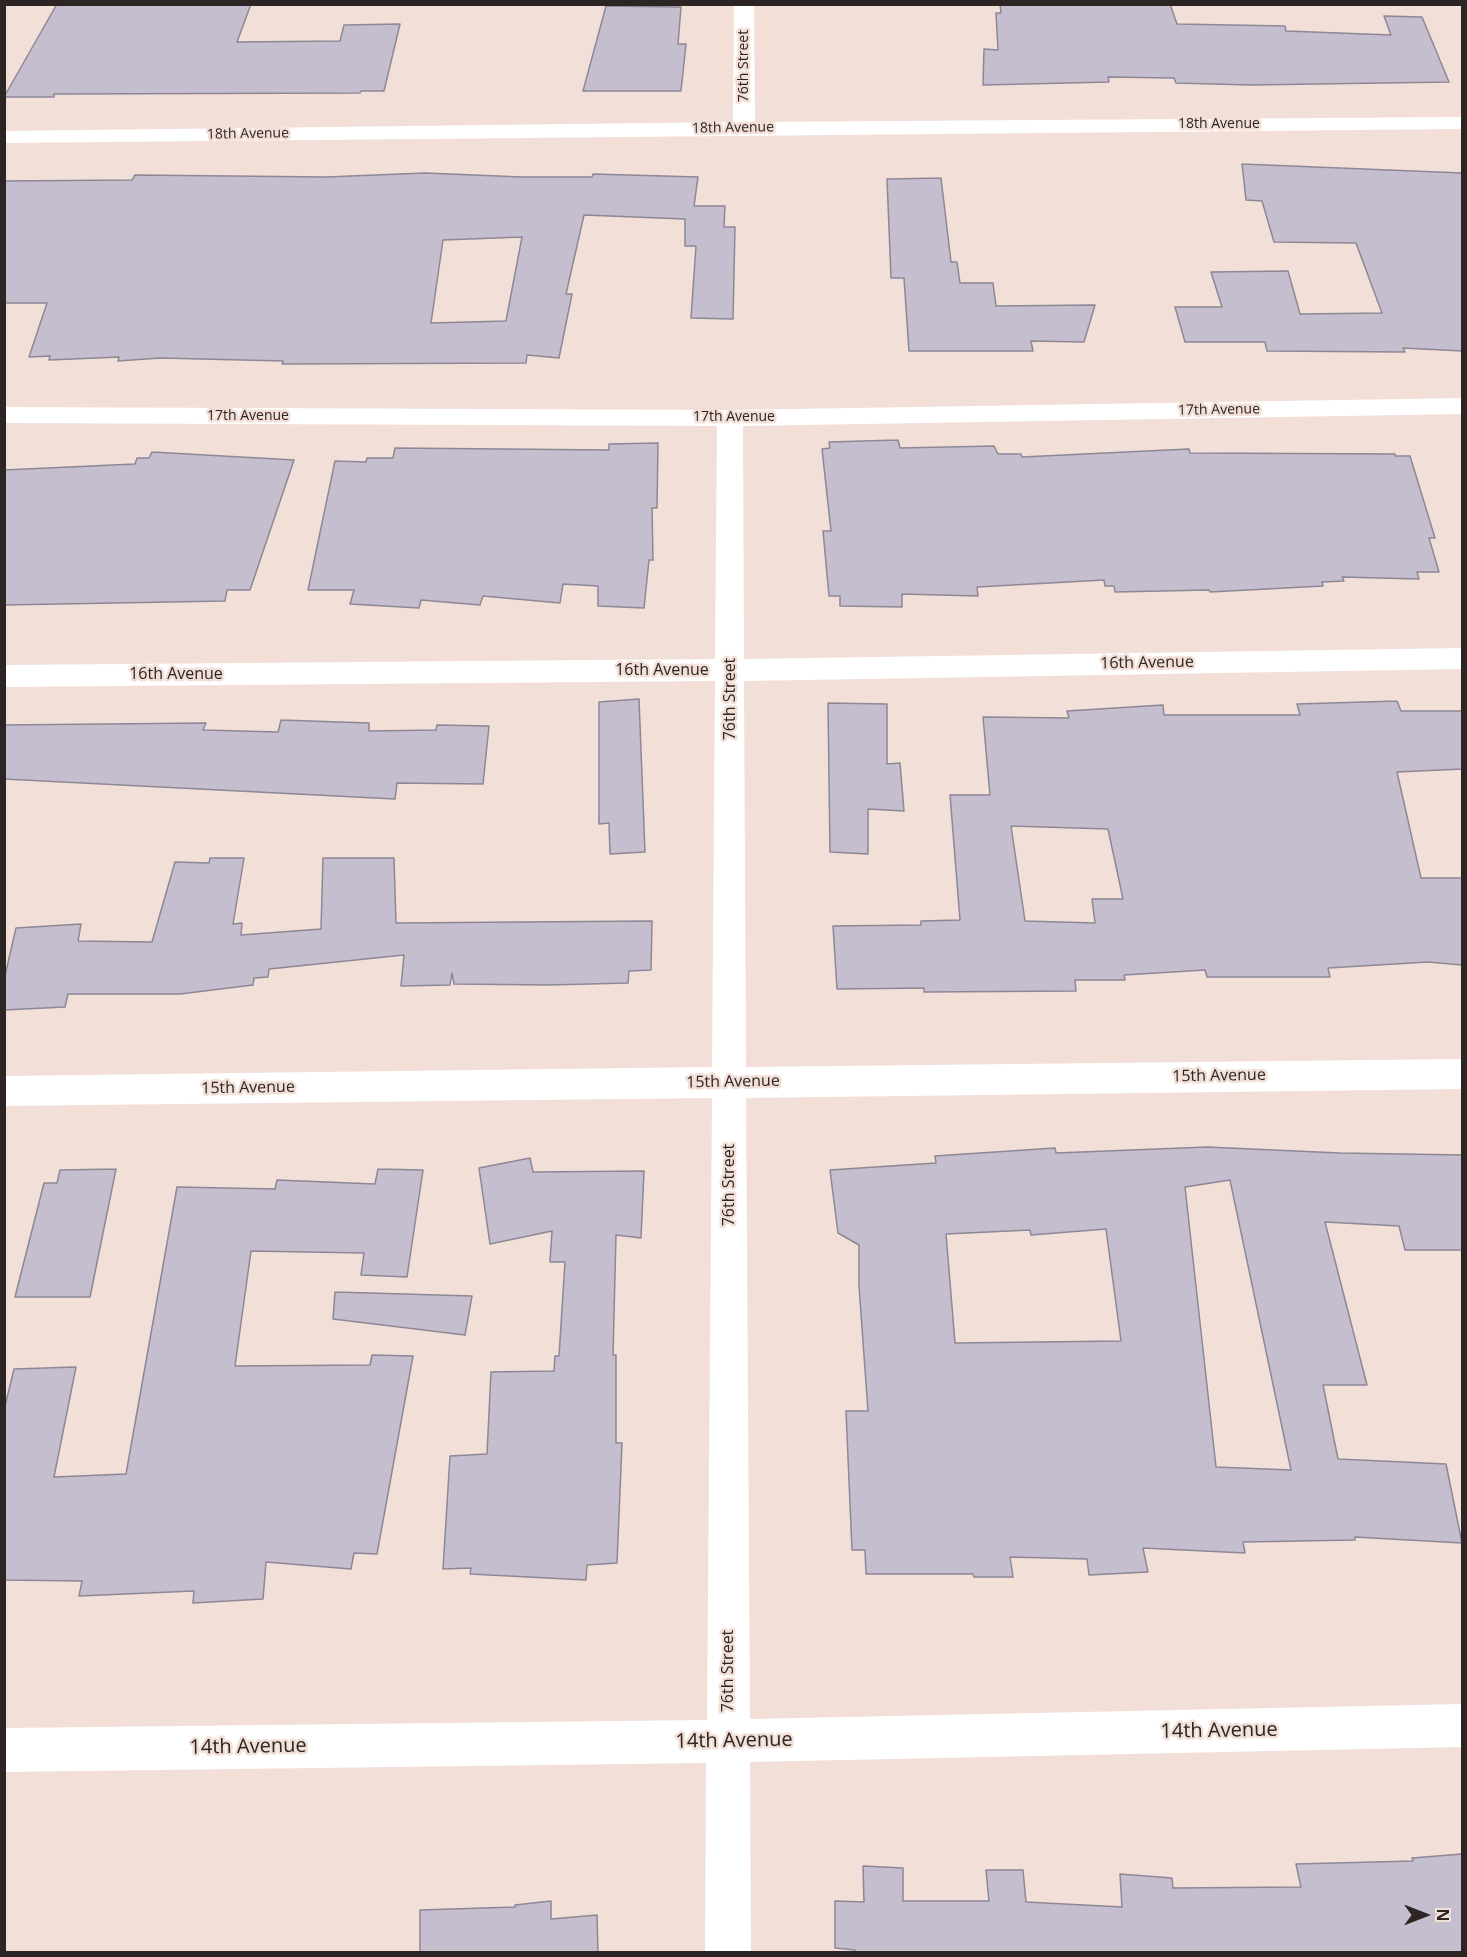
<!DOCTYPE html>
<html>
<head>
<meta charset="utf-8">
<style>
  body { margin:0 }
  #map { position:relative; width:1467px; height:1957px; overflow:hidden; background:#f2dfd7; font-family:"Open Sans",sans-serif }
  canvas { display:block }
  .frame { position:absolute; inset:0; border:6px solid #2c2523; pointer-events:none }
  .north { position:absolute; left:1395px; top:1885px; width:60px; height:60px; -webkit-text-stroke:4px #f2dfd7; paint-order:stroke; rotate:90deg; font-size:16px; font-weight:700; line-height:24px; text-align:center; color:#2c2523 }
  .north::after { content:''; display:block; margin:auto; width:21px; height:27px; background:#2c2523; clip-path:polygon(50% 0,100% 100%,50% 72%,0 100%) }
</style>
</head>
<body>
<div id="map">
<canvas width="1467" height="1957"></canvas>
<div class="frame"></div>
<div class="north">N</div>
</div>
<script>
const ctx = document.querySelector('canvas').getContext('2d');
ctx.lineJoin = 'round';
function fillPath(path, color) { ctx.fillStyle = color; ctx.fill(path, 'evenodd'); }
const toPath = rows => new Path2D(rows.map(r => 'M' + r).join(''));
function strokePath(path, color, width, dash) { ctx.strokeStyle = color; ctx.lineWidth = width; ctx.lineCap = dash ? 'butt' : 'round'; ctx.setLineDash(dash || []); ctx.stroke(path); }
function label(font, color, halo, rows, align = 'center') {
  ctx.font = font + ' "Open Sans",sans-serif'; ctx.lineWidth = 5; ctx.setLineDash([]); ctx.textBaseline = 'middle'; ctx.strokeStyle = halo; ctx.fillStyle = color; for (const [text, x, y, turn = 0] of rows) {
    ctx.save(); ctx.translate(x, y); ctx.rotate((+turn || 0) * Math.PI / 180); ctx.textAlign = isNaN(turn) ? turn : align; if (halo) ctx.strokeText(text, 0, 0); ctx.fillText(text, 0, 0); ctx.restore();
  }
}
const building = toPath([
  [57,4,251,4,237,42,340,41,344,25,400,24,384,91,361,91,360,93,54,94,54,97,4,97,57,4],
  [1000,4,1170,4,1177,24,1285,26,1286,31,1391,35,1384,16,1422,17,1449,82,1250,85,1176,83,1174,78,1108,77,1109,82,983,85,984,49,998,50,996,13,1001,13,1000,4],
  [606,6,681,7,678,44,686,44,681,91,583,91,606,6],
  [1242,164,1462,173,1462,351,1403,348,1405,352,1267,351,1265,342,1185,342,1175,307,1222,307,1211,272,1288,271,1300,314,1382,313,1356,243,1274,242,1262,201,1246,200,1242,164],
  [425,173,522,177,592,177,593,174,698,177,694,206,725,206,724,227,735,227,733,319,691,318,696,246,685,246,685,219,584,215,566,294,572,294,559,358,527,355,526,363,282,364,283,361,160,358,118,361,119,357,49,360,50,356,29,357,47,303,4,303,4,181,132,180,135,175,326,177,425,173],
  [522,237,506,321,431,323,443,240,522,237],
  [941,178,951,262,957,262,960,283,993,283,996,306,1095,305,1084,342,1031,341,1033,351,909,351,904,278,891,278,887,179,941,178],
  [898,440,900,448,994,446,998,454,1021,454,1022,457,1189,449,1190,453,1395,454,1395,456,1410,456,1435,538,1429,538,1439,572,1417,572,1419,579,1342,577,1344,581,1322,582,1323,586,1210,592,1209,590,1115,592,1114,586,1105,586,1104,580,977,587,978,596,902,594,902,607,840,606,840,596,829,596,823,531,831,531,822,449,830,448,829,442,898,440],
  [658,443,657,508,652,508,653,560,649,560,644,608,598,606,598,586,563,584,560,603,483,596,480,605,421,600,419,608,350,604,354,590,308,590,335,461,366,462,367,458,393,458,395,448,609,450,609,444,658,443],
  [152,452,294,460,250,590,227,590,225,601,4,605,4,470,135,464,137,458,149,458,152,452],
  [639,699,645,852,610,854,609,823,599,824,599,702,639,699],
  [1397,701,1401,711,1462,711,1462,769,1397,772,1421,878,1462,878,1462,965,1428,962,1328,968,1330,977,1207,977,1205,970,1124,975,1125,980,1075,980,1076,991,924,992,924,988,837,989,833,926,921,925,921,921,960,920,950,795,990,795,983,717,1069,718,1067,711,1163,705,1164,715,1300,715,1297,704,1397,701],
  [1011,826,1108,829,1123,899,1092,899,1095,923,1025,921,1011,826],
  [828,703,887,704,887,764,900,763,904,811,868,809,868,854,830,852,828,703],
  [281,720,369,723,369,731,436,730,437,725,489,726,483,784,397,783,395,799,4,779,4,725,206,723,203,730,278,732,281,720],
  [210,858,244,858,233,924,242,923,241,935,321,929,323,858,394,858,396,923,652,921,651,970,629,971,628,983,550,985,454,984,452,973,450,985,401,986,404,955,269,969,268,977,254,978,253,985,180,994,68,994,65,1007,4,1010,4,980,16,928,81,924,78,941,152,942,175,862,209,863,210,858],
  [1207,1147,1340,1153,1462,1155,1462,1250,1405,1250,1399,1226,1325,1222,1367,1385,1323,1385,1338,1459,1446,1464,1462,1543,1355,1537,1355,1540,1243,1542,1245,1553,1143,1548,1148,1572,1089,1575,1087,1559,1010,1557,1013,1577,974,1577,973,1574,866,1574,865,1550,852,1550,846,1411,868,1411,859,1286,859,1245,838,1233,830,1170,936,1163,935,1156,1055,1148,1056,1153,1207,1147],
  [1230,1180,1291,1470,1216,1467,1185,1187,1230,1180],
  [1106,1229,1121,1341,955,1343,946,1234,1030,1230,1031,1235,1106,1229],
  [530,1158,533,1172,644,1171,641,1238,616,1235,613,1355,616,1355,616,1443,622,1443,617,1563,587,1565,586,1580,470,1574,471,1568,443,1569,450,1456,487,1454,491,1372,554,1371,555,1356,559,1356,565,1262,550,1262,552,1231,490,1244,479,1168,530,1158],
  [116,1169,90,1297,15,1297,44,1183,57,1183,60,1170,116,1169],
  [378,1169,423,1170,407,1277,361,1275,364,1253,251,1251,235,1366,370,1365,372,1355,413,1356,377,1554,354,1553,351,1569,266,1562,263,1599,193,1603,194,1591,79,1596,82,1581,4,1580,4,1410,14,1369,76,1367,54,1477,126,1474,177,1187,275,1189,277,1180,375,1184,378,1169],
  [335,1292,472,1296,465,1335,333,1319,335,1292],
  [1462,1854,1462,1953,855,1953,855,1950,835,1948,835,1901,864,1902,863,1866,903,1868,903,1901,989,1901,986,1870,1023,1870,1026,1902,1122,1907,1120,1874,1172,1878,1173,1888,1301,1887,1296,1864,1413,1861,1412,1858,1462,1854],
  [551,1901,551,1919,597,1915,598,1953,420,1953,420,1910,515,1907,515,1905,551,1901]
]);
fillPath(building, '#c4bece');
strokePath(building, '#8d8796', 1.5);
fillPath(toPath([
  [734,4,754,4,755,122,1462,117,1462,129,4,143,4,131,733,122,734,4],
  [1462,398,1462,414,743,426,744,659,1462,648,1462,669,744,681,746,1067,1462,1059,1462,1089,746,1098,750,1719,1462,1704,1462,1747,750,1762,751,1952,705,1952,706,1763,4,1772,4,1728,707,1720,712,1098,4,1106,4,1076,712,1067,715,681,4,687,4,665,715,659,717,426,4,423,4,407,730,410,1462,398]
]), '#fff');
label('14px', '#2c2523', '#f2dfd7', [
  ["76th Street",744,66,-90],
  ["18th Avenue",1219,124],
  ["18th Avenue",733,128,-1],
  ["18th Avenue",248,134,-1],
  ["17th Avenue",1219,410,-1],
  ["17th Avenue",248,416],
  ["17th Avenue",734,417]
]);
label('16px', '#2c2523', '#f2dfd7', [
  ["16th Avenue",1147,663,-1],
  ["16th Avenue",662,670],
  ["16th Avenue",176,674],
  ["76th Street",730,699,-90],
  ["15th Avenue",1219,1076,-1],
  ["15th Avenue",733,1082,-1],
  ["15th Avenue",248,1088,-1],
  ["76th Street",729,1185,-90],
  ["76th Street",728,1671,-90]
]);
label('20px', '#2c2523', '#f2dfd7', [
  ["14th Avenue",1219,1731,-1],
  ["14th Avenue",734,1741,-1],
  ["14th Avenue",248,1747,-1]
]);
</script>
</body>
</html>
